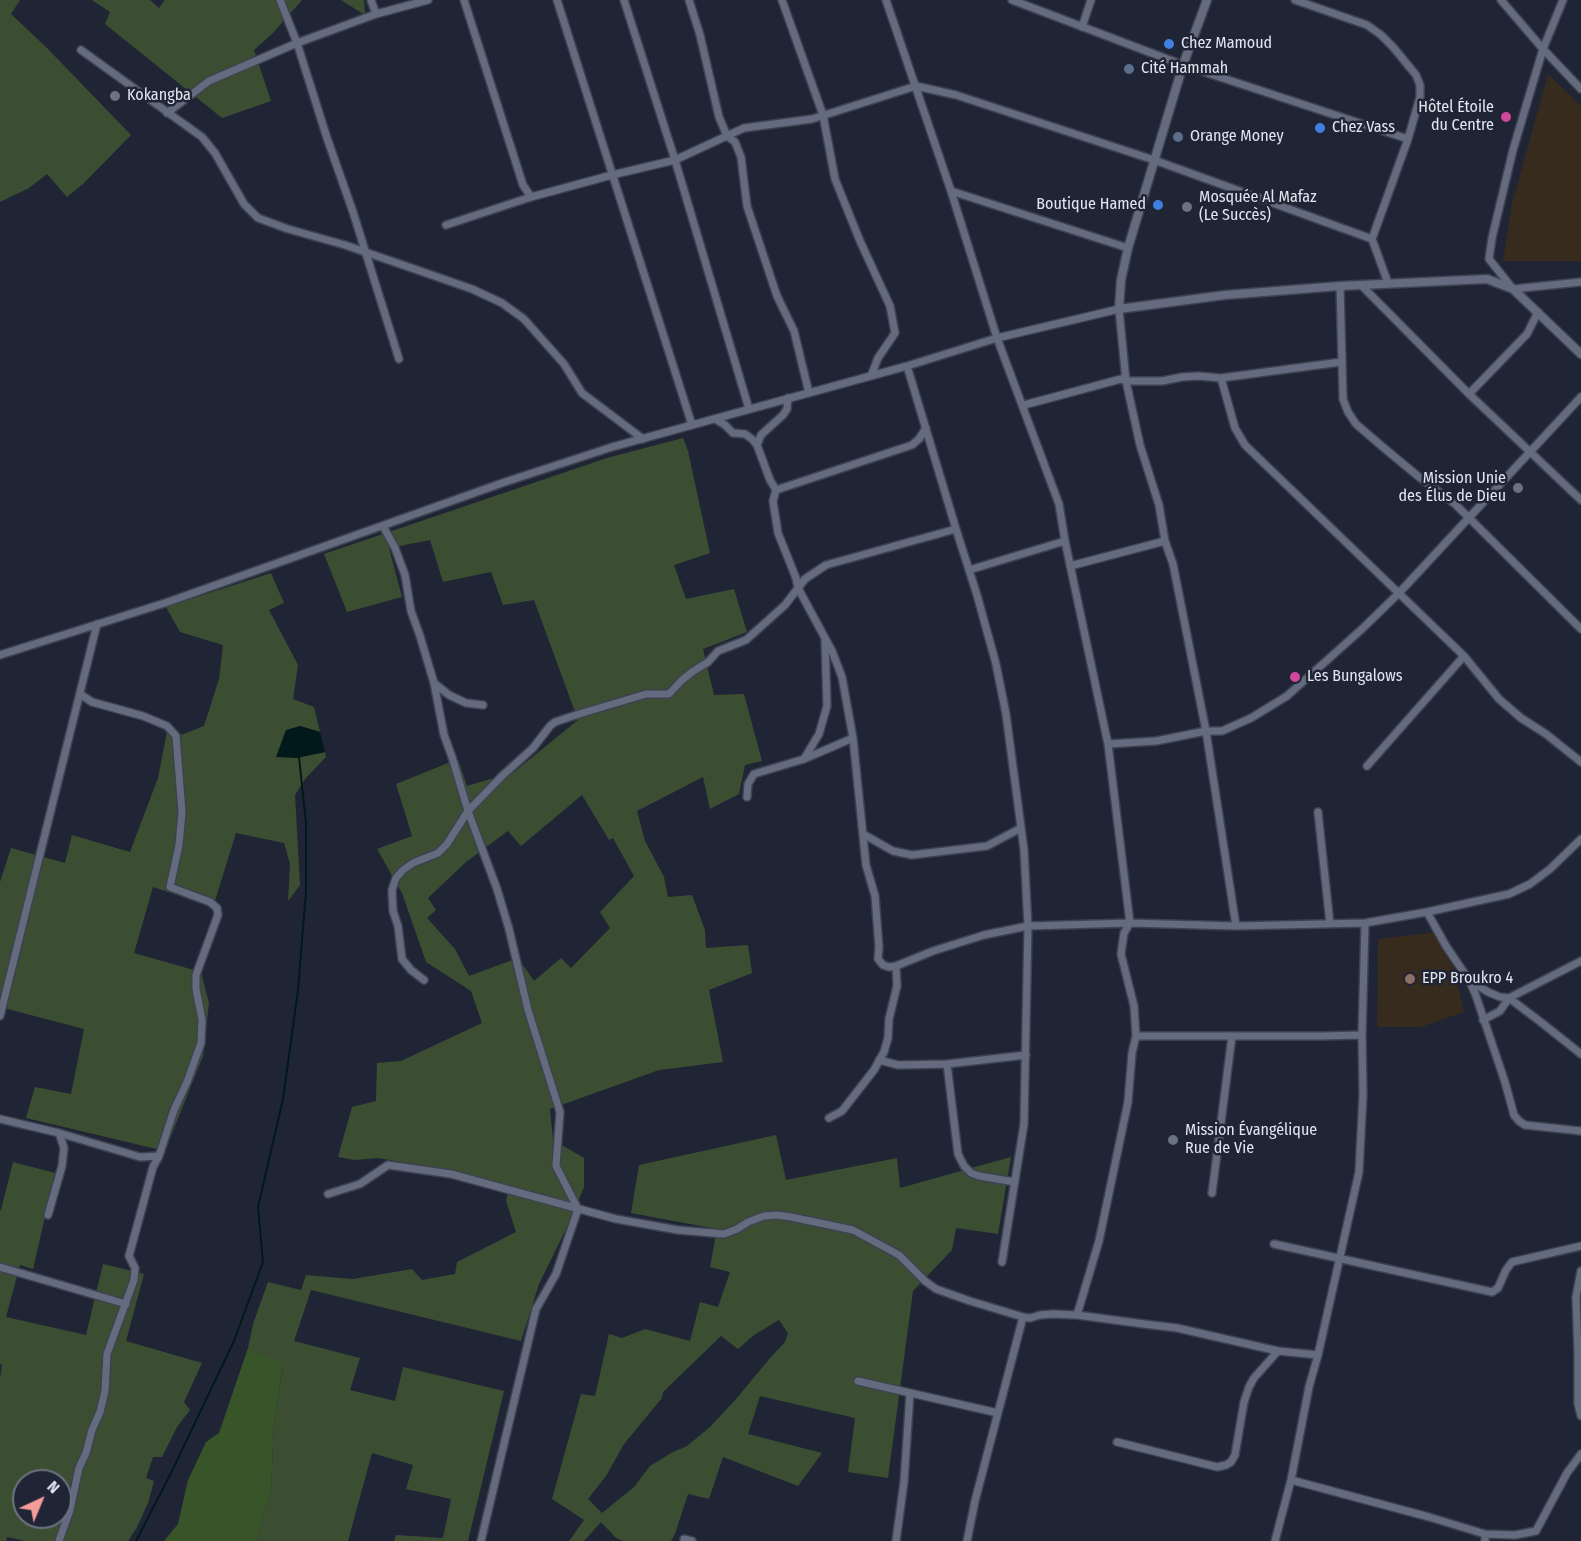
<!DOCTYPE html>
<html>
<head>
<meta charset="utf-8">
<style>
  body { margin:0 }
  #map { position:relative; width:1581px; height:1541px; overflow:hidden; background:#202536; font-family:"Fira Sans Condensed",sans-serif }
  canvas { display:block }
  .north { position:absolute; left:12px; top:1469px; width:60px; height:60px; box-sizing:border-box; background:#202536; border:2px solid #6d7280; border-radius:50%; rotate:44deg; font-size:16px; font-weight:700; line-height:24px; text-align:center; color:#e1e5f0 }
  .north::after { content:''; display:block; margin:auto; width:21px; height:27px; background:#f59b9a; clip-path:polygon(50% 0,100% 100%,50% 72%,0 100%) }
</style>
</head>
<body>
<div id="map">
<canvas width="1581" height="1541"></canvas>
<div class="north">N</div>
</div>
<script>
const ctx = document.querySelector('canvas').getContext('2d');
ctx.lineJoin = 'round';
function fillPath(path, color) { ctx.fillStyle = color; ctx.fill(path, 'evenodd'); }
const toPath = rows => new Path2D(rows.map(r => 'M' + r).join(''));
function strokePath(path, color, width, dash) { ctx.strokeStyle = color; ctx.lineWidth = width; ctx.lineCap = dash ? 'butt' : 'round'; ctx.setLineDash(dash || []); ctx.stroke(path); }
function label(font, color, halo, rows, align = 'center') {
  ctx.font = font + ' "Fira Sans Condensed",sans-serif'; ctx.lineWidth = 5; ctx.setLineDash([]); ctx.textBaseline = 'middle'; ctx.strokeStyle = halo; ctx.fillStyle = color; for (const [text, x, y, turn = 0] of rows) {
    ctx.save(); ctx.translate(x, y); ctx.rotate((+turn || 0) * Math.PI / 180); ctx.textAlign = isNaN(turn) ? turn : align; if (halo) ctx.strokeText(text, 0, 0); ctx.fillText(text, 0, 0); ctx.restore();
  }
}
fillPath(toPath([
  [1548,74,1581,106,1581,261,1503,261,1512,204],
  [1445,931,1464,1012,1421,1027,1377,1027,1378,939]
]), '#372b1d');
fillPath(toPath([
  [0,0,20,0,11,14,47,48,131,135,84,183,67,197,47,174,29,188,0,202],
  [92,0,150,0,159,8,165,0,302,0,272,34,254,50,271,101,222,118,105,24,110,12],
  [341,0,364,0,365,15],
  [683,438,688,451,710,553,674,565,686,599,734,589,747,632,703,649,714,695,744,694,762,761,745,765,739,794,710,809,703,777,637,811,645,841,664,877,668,897,692,895,705,930,706,948,748,945,752,973,709,990,723,1062,659,1070,550,1109,553,1140,584,1158,584,1187,571,1219,539,1284,521,1341,311,1290,294,1341,360,1358,350,1390,395,1401,403,1367,504,1391,468,1541,394,1541,396,1535,443,1538,451,1499,406,1489,413,1465,372,1453,348,1541,256,1541,271,1490,274,1423,283,1365,248,1348,253,1324,268,1282,301,1290,306,1275,353,1279,412,1269,422,1280,455,1274,457,1262,516,1232,506,1201,508,1191,438,1174,438,1168,378,1158,355,1160,338,1157,352,1107,376,1101,377,1063,401,1061,482,1023,471,991,426,962,402,893,377,849,412,836,396,784,458,759,467,786,514,772,578,720,534,600,503,605,491,572,443,582,430,540,389,548,402,597,347,612,324,554,607,458],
  [582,795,609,840,613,838,634,876,600,912,610,928,571,968,561,958,534,981,518,958,469,976,455,949,427,918,436,910,428,898,466,862,508,831,521,846],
  [271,573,284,603,269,610,298,665,293,699,314,707,320,732,300,726,296,758,325,752,326,757,305,779,295,795,300,885,288,901,290,864,284,843,236,833,213,907,153,887,134,953,201,972,209,1003,203,1056,165,1151,26,1118,35,1087,71,1094,84,1029,0,1007,0,882,11,848,65,863,72,835,130,852,158,778,167,732,181,735,204,726,219,679,223,645,180,632,166,607],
  [776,1135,786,1180,897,1158,900,1188,1011,1157,998,1234,956,1228,952,1250,913,1291,888,1478,848,1472,855,1418,760,1396,748,1434,822,1453,798,1486,723,1457,709,1499,688,1494,675,1534,671,1541,623,1541,616,1538,601,1522,584,1541,569,1541,584,1520,552,1499,581,1394,595,1396,609,1334,622,1338,645,1329,690,1341,700,1302,718,1307,730,1272,710,1267,717,1229,631,1213,639,1165],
  [779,1320,788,1333,785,1342,771,1357,736,1399,710,1427,687,1446,671,1453,650,1466,634,1487,602,1513,588,1499,606,1476,624,1444,662,1398,663,1392,721,1336,738,1349,754,1335],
  [13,1162,55,1173,33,1269,20,1265,6,1317,86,1335,103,1264,144,1274,126,1341,202,1363,184,1402,190,1410,177,1427,162,1457,153,1457,146,1478,154,1481,148,1503,137,1527,128,1541,26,1541,7,1537,6,1541,0,1541,0,1378,2,1365,0,1364,0,1210,1,1210],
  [24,1481,60,1481,60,1517,24,1517]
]), '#3b4e32');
fillPath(toPath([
  [248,1348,283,1364,274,1423,271,1490,256,1541,164,1541,178,1524,188,1480,206,1442,219,1433]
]), '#385429');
fillPath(toPath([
  [300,726,320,732,325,752,296,758,276,757,286,730]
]), '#02191c');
strokePath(toPath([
  [136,1541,171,1473,234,1341,263,1262,258,1207,283,1099,298,990,306,891,306,823,299,757]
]), '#02191c', 2);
const minor = toPath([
  [280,0,297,43,327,138,353,212,399,359],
  [371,0,376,14],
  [464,0,523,185,531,197],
  [557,0,692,425],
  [624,0,675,160,749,409],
  [689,0,700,35,719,117,727,136,735,142,741,157,747,206,777,296,794,331,809,393],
  [782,0,823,115,835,179,860,241,890,306,895,333,878,358,871,376],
  [886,0,951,191,997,338,1059,504,1065,541,1108,744,1130,923,1124,933,1121,954,1134,1006,1136,1036,1132,1053,1128,1102,1099,1241,1077,1315],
  [1012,0,1183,65,1408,139],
  [1295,0,1367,25,1381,35,1393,47,1416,75,1420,85,1420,97,1408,139,1372,239,1388,283],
  [1501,0,1543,49,1581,89],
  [1563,0,1543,49,1513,150,1492,238,1489,259,1513,289,1581,282],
  [1082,27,1091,0],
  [81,50,202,137,215,153,244,204,258,218,288,229,345,245,423,272,472,289,502,303,524,319,564,364,582,393,643,439],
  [167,113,209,81,297,43,376,14,428,0],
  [951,191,1128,248],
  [446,225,531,197,612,175,675,160,744,128,812,119,916,86,956,95,1154,160,1372,239],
  [1361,285,1469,394,1581,500],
  [1340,286,1343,399,1348,412,1356,424,1384,448,1419,477,1455,504,1581,629],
  [907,366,956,529,977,595,996,664,1006,714,1024,850,1028,926,1024,1124,1002,1262],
  [1221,378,1235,428,1245,445,1464,656,1499,699,1521,718,1546,734,1581,762],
  [1469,394,1527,334,1538,312],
  [788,398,787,409,783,415,761,435,757,445,770,480,776,490,773,501,778,533,796,578,798,588,832,651,842,677,853,738,866,865,875,896,879,947,878,959,883,965,889,967,896,966,933,951,984,935,1028,926,1130,923,1236,926,1365,923,1427,912,1509,894,1530,884,1550,869,1581,839],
  [1024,405,1121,379,1126,381,1140,445,1159,505,1165,541,1173,564,1206,731,1236,926],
  [715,419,725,425,733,433,745,434,752,439,757,445],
  [776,490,912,445,919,439,926,428],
  [383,526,395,548,405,575,411,611,420,636,434,683,444,735,452,757,468,811,497,889,509,929,528,1010,560,1112,556,1166,578,1209,556,1274,536,1309,481,1541],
  [1070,566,1165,541],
  [969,570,1065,541],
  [0,655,168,602,505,482,612,447,907,366,997,338,1119,309,1126,381,1162,381,1182,377,1198,376,1221,378,1341,362],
  [434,683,449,695,466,703,483,705],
  [1108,744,1156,741,1206,731,1222,731,1251,718,1287,696,1362,629,1399,593,1581,397],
  [804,759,819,734,827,706,825,640],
  [1367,766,1464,656],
  [747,797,748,784,754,774,804,759,853,738],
  [1318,812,1330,924],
  [863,834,893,851,912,855,987,846,1021,828],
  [1427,912,1446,946,1469,980,1475,993,1505,1082,1514,1115,1519,1121,1525,1125,1581,1131],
  [424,980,411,970,402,959,398,926,393,911,392,890,396,878,403,870,413,863,438,853,447,844,468,811,502,776,533,748,550,726,555,722,579,714,646,694,669,694,681,681,692,672,708,662,718,651,746,640,785,605,805,579,826,565,956,529],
  [1469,980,1488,992,1500,997,1509,998,1542,1023,1581,1054],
  [0,1016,97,624],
  [1483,1020,1500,1011,1509,998,1581,961],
  [1136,1036,1322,1036,1362,1035],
  [879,1060,898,1065,947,1064,1026,1055],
  [947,1064,958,1154,964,1166,971,1173,979,1176,1015,1182],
  [829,1118,842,1111,874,1070,884,1052,888,1038,889,1019,897,986,896,966],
  [0,1119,59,1133,140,1157,159,1156],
  [1212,1193,1232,1036],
  [328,1194,360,1184,388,1165,451,1174,616,1219,678,1230,724,1234,737,1229,748,1222,764,1216,777,1215,791,1217,853,1230,899,1255,925,1281,936,1289,970,1301,1023,1317,1030,1318,1040,1315,1053,1314,1077,1315,1144,1324,1177,1328,1278,1351,1318,1355],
  [48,1215,62,1166,64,1148,59,1133],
  [1274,1244,1492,1292,1498,1288,1506,1270,1512,1262,1581,1246],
  [0,1267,126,1304],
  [1581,1271,1576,1297,1578,1354,1578,1404,1581,1416],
  [858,1381,998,1413],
  [1117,1442,1217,1467,1226,1465,1231,1462,1235,1455,1244,1402,1249,1387,1254,1378,1278,1351],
  [1291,1480,1429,1517,1485,1534],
  [684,1539,692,1541],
  [59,1541,70,1510,79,1468,86,1453,92,1430,100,1412,105,1391,107,1354,134,1280,135,1268,129,1256,153,1167,159,1156,174,1110,187,1082,201,1043,202,1020,196,989,196,975,218,915,217,908,210,902,170,887,179,845,182,812,176,736,167,726,143,716,92,702,80,694],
  [896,1541,904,1482,910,1393],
  [967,1541,975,1501,1023,1317],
  [1275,1541,1291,1480,1309,1387,1318,1355,1359,1172,1363,1095,1362,1035,1365,923],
  [1485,1541,1485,1534,1515,1535,1536,1531,1567,1473,1581,1454]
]);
const tertiary = toPath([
  [1207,0,1183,65,1128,248,1121,280,1119,309,1225,295,1340,286,1487,279,1513,289,1581,354]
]);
strokePath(minor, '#3e4250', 10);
strokePath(tertiary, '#3e4250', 11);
strokePath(minor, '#646b7f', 7);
strokePath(tertiary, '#646b7f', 8);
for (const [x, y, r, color] of [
  [1169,44,6,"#3f7fe0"],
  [1129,69,6,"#5c6f8a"],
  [115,96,6,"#6b7280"],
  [1506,117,6,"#d1479c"],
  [1320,128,6,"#3f7fe0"],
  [1178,137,6,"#5c6f8a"],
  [1158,205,6,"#3f7fe0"],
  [1187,207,6,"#6b7280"],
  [1518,488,6,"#6b7280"],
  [1295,677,6,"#d1479c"],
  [1410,979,6,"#8d6e63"],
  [1173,1140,6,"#6b7280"]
]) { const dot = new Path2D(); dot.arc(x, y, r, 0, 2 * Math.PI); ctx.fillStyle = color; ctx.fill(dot); strokePath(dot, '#202536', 2); }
label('16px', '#e1e5f0', '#202536', [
  ["Chez Mamoud",1181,44],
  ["Cité Hammah",1141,69],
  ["Kokangba",127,96],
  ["Hôtel Étoile",1494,108,"right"],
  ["du Centre",1494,126,"right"],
  ["Chez Vass",1332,128],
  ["Orange Money",1190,137],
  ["Mosquée Al Mafaz",1199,198],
  ["(Le Succès)",1199,216],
  ["Boutique Hamed",1146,205,"right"],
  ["Mission Unie",1506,479,"right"],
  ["des Élus de Dieu",1506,497,"right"],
  ["Les Bungalows",1307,677],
  ["EPP Broukro 4",1422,979],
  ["Mission Évangélique",1185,1131],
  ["Rue de Vie",1185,1149]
], 'left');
</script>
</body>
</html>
